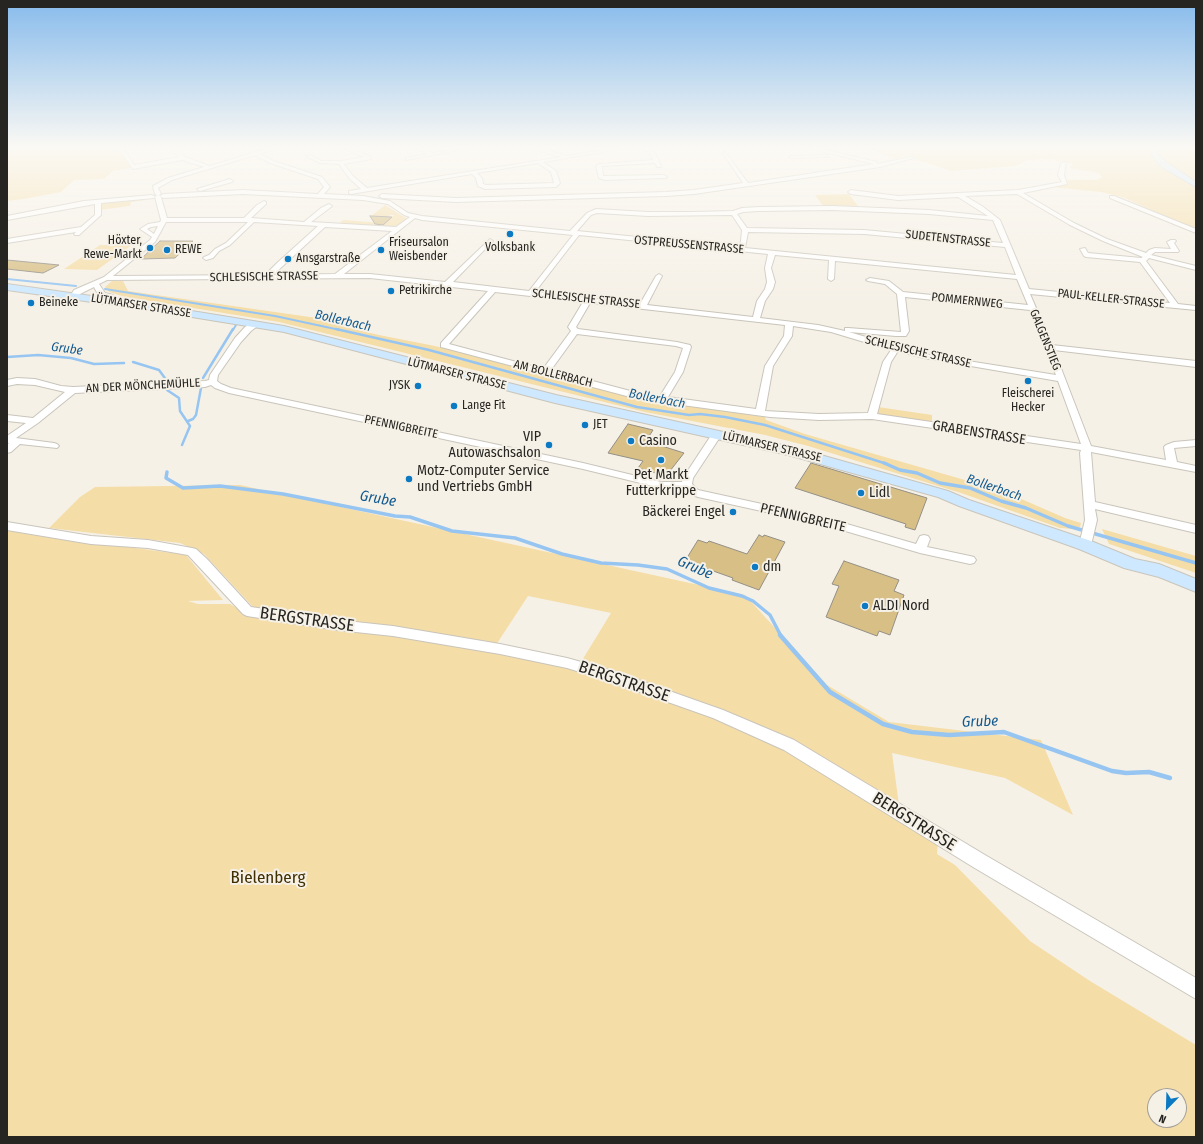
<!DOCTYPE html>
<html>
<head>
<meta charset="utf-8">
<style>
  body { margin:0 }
  #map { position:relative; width:1203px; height:1144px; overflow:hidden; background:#f6f1e7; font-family:"Fira Sans Condensed",sans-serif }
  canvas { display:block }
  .frame { position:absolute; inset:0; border:8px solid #262521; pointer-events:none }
  .north { position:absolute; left:1147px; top:1088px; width:40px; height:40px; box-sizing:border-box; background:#f6f1e7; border:1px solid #a39f98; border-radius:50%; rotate:203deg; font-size:11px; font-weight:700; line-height:16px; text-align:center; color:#262521 }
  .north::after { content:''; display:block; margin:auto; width:14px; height:18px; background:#0c79c3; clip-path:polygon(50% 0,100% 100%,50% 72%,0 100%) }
</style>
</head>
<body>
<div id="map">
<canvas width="1203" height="1144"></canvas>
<div class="frame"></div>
<div class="north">N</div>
</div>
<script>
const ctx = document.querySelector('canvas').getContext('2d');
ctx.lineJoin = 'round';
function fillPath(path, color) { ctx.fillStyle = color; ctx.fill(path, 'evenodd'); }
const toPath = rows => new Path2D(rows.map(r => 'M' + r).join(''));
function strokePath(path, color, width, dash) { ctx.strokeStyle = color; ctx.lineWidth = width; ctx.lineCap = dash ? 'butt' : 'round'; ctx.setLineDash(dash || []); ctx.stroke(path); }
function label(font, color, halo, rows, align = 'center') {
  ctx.font = font + ' "Fira Sans Condensed",sans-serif'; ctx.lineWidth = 4; ctx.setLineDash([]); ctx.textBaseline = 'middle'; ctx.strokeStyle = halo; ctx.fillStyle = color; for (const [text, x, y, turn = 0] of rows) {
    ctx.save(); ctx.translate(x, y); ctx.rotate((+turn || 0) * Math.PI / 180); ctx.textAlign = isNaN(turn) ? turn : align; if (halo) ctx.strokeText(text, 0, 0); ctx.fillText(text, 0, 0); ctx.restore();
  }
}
fillPath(toPath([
  [8,146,115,146,132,168,113,171,104,179,74,180,61,192,24,199,7,201,7,147],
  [863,146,1196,146,1196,229,1164,216,1125,198,1101,192,1050,187,1067,183,1068,180,1097,180,1102,177,1099,173,1090,171,1085,171,1070,168,1072,164,1065,162,1048,159,1028,160,1016,166,951,171,909,157,894,159],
  [849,194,858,206,823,206,815,195],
  [146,199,146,200,131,202,130,206,100,210,100,203],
  [385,205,404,217,409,219,396,228,338,225,343,220,381,223,376,226,381,226,394,215,390,215,388,217,371,216],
  [100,245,132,245,97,270,64,269],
  [112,281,123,281,128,291,324,319,345,327,379,335,435,346,664,402,765,417,766,420,805,434,1003,491,1065,518,1081,523,1080,527,1073,529,1060,528,961,493,808,446,765,435,645,412,279,322,125,297,109,292,105,287],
  [878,407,932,415,932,423,877,415],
  [240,485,745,595,827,685,889,722,1041,740,1073,815,1005,778,892,753,899,805,793,741,581,662,611,613,528,596,496,645,253,607,204,554,180,543,49,528,80,497,95,487],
  [1102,529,1196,556,1196,573,1109,544],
  [7,530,186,555,223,600,188,601,198,604,230,604,242,611,538,656,653,696,781,744,938,841,937,854,955,865,1030,941,1090,981,1196,1045,1196,1137,7,1137],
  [1155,1096,1179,1096,1179,1120,1155,1120]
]), '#f5dda8');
strokePath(toPath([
  [7,279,76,286],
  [105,289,275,316,340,330],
  [233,330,236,325]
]), '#97c5f1', 2);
strokePath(toPath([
  [336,329,429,350,637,407,689,415,700,414,725,417,765,425,887,464],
  [7,357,38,355,71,358,94,364,124,363],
  [133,362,159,370,167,381,167,390,179,398,180,411,190,426,182,445],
  [203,378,233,329],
  [188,421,193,419,196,415,201,388]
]), '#97c5f1', 2.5);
strokePath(toPath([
  [884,463,900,470,917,473,940,483,970,488,1001,501,1026,508,1068,526,1196,563],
  [167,472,166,478,183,488,220,486,283,494,395,516,410,517,452,531,515,538,562,554,601,563,638,565,667,569,709,588,742,596,753,601,770,615,781,636]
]), '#97c5f1', 3.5);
strokePath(toPath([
  [780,635,830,692,883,724,912,732,949,735,1004,732,1112,771,1126,773,1149,772,1170,778]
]), '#97c5f1', 4.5);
const building = toPath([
  [370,216,392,217,383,225,375,224,370,216],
  [160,241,193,241,175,258,141,259,160,241],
  [7,260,59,265,43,273,7,269,7,260],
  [628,424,653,430,646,441,684,453,666,476,638,468,643,461,608,453,628,424],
  [811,463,927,498,915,530,905,527,906,524,795,488,811,463],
  [759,535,763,537,764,535,785,542,759,590,732,580,733,578,685,561,698,540,707,543,709,541,747,554,759,535],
  [844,561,899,580,894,591,904,595,890,635,879,631,877,636,826,617,839,586,832,584,844,561]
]);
fillPath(building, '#d8bf86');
strokePath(building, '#938f85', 1);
const street = toPath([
  [117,146,122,146,134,165,179,157,168,146,173,146,185,157,210,166,252,153,240,146,246,146,256,152,274,146,283,146,260,154,274,161,322,177,330,187,324,194,363,196,390,201,408,213,422,216,570,231,587,213,596,209,648,212,692,212,733,211,742,208,759,207,832,206,929,210,988,216,958,197,898,200,851,194,848,192,851,190,898,196,1018,190,1062,182,1058,175,1061,163,1066,162,1064,175,1067,184,1023,193,1074,223,1107,239,1146,253,1149,250,1155,248,1171,249,1167,242,1171,240,1175,240,1176,241,1174,243,1179,251,1178,252,1155,252,1151,255,1196,266,1196,270,1149,258,1146,261,1178,304,1196,306,1196,310,1030,294,1052,345,1196,361,1196,367,1054,350,1091,446,1166,460,1164,447,1166,445,1174,442,1196,440,1196,446,1174,448,1177,462,1196,466,1196,472,1091,452,1095,502,1196,525,1196,533,1095,509,1097,520,1091,545,1089,548,1081,548,1079,545,1085,520,1080,453,1081,450,872,419,819,420,770,417,638,399,441,347,441,343,488,291,370,278,107,280,99,284,105,293,113,295,117,302,116,304,110,304,107,298,99,296,94,287,80,294,77,298,71,298,70,296,74,290,104,277,150,240,152,237,140,229,148,224,160,222,161,220,155,197,157,195,155,194,153,186,168,178,204,167,182,160,133,169,117,146],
  [255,155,270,163,318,179,324,187,318,194,243,190,163,194,160,196,163,198,243,194,363,200,388,204,404,215,410,217,396,227,311,222,331,207,332,206,329,204,321,208,304,222,251,218,266,204,266,202,264,201,257,205,244,218,167,218,161,197,159,195,161,194,158,188,172,180,255,155],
  [1017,194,1070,225,1103,241,1143,257,1141,258,1088,253,1085,248,1080,249,1084,256,1086,257,1140,262,1170,303,1029,289,1000,220,982,206,965,196,1017,194],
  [832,210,929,214,993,220,1003,243,864,230,747,228,737,214,743,212,759,211,832,210],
  [597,213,648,216,732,215,742,230,741,241,739,247,577,231,591,215,597,213],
  [415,218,422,220,573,235,529,291,453,282,492,242,493,241,490,239,445,282,370,274,344,274,415,218],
  [166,222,248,222,226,243,215,249,209,255,204,257,203,258,206,260,213,258,219,251,230,245,254,222,318,226,277,263,265,275,113,276,155,242,166,222],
  [158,226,154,234,147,229,151,227,158,226],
  [325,227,392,231,335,274,273,275,325,227],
  [748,232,864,234,1005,247,1016,275,745,248,748,232],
  [579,235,768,254,765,268,767,282,765,289,757,301,753,317,647,305,662,276,659,274,656,276,640,304,535,292,579,235],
  [775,255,829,260,828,279,831,281,834,279,835,261,1017,279,1028,305,903,292,889,281,870,278,866,280,868,281,885,284,897,294,901,332,848,328,845,328,845,331,818,325,760,318,765,301,773,289,775,282,771,268,775,255],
  [495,292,583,302,568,327,571,331,543,369,449,344,495,292],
  [905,297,1030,310,1056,375,924,354,849,332,896,336,906,336,909,331,905,297],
  [590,303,785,325,784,336,765,366,756,409,668,397,683,372,691,347,690,345,677,342,578,329,576,327,590,303],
  [793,326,831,332,891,350,883,362,868,413,819,414,765,411,773,366,792,336,793,326],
  [577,334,676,346,683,348,675,372,660,396,638,393,551,370,577,334],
  [898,351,924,358,1058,381,1081,444,877,414,891,362,898,351],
  [338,146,345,146,371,157,371,159,344,164,353,176,367,188,561,157,522,146,532,146,567,156,625,146,638,146,543,162,556,171,560,183,556,187,485,189,478,186,476,178,472,174,351,194,349,193,349,191,361,189,349,178,339,164,320,163,306,156,310,155,321,161,341,161,364,157,338,146],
  [538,163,551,172,554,183,486,185,483,184,482,178,477,173,538,163],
  [412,146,419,146,433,153,467,147,469,148,406,160,406,158,428,154,412,146],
  [640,146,646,146,654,152,659,161,661,167,657,167,655,163,602,166,603,176,664,175,667,177,666,178,605,180,599,178,596,166,599,164,653,160,650,154,640,146],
  [800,146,810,146,877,162,877,164,912,157,914,158,880,167,694,194,666,196,456,202,382,198,379,196,382,194,456,198,666,192,694,190,743,183,723,153,725,152,748,183,874,164,800,146],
  [827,155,829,157,791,158,789,157,791,156,827,155],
  [230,179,233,181,232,182,200,191,197,189,230,179],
  [152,195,155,197,154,198,101,203,101,215,79,235,75,235,74,234,76,232,7,243,7,239,81,227,95,215,95,204,7,220,7,216,84,201,152,195],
  [1110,196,1114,196,1196,229,1196,233,1110,198,1110,196],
  [253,322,256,322,260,324,251,331,241,342,218,375,217,381,221,384,231,388,583,463,661,482,682,482,683,478,712,434,717,431,722,434,693,478,692,484,698,490,826,518,916,544,920,536,924,535,928,536,930,539,927,547,970,556,974,557,976,560,974,563,970,564,920,553,825,525,698,497,690,494,684,488,661,488,583,469,229,393,215,388,211,385,205,387,75,393,38,423,16,438,54,443,57,444,59,446,57,448,20,444,11,452,7,453,7,445,9,443,7,443,7,436,26,423,7,421,7,415,33,418,65,392,35,385,17,384,7,386,7,380,17,378,35,379,61,386,73,387,205,381,209,380,210,375,235,338,245,327,253,322],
  [7,522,91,536,148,540,192,548,196,549,207,559,251,607,337,620,393,626,500,644,567,658,610,670,723,710,794,740,985,855,1196,978,1196,999,973,867,784,750,713,718,603,679,567,668,500,654,393,636,337,630,247,616,243,614,188,555,148,548,91,544,7,530,7,522]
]);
const secondary = toPath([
  [1150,146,1156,146,1158,155,1166,162,1196,182,1196,187,1160,166,1152,155,1150,146],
  [7,284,155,305,284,326,556,395,796,448,948,491,969,500,1091,541,1135,559,1159,564,1196,579,1196,592,1159,577,1124,568,1079,549,959,506,938,497,788,455,555,403,284,332,155,311,7,290,7,284]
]);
strokePath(street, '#c9c5bb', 2);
strokePath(secondary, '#c9c5bb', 2);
fillPath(street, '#fff');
fillPath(secondary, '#cde8ff');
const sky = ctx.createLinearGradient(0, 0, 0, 307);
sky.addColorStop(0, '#87bbec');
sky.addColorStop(0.48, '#fbf9f4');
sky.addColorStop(1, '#fbf9f400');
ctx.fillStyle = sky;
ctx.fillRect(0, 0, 1203, 307);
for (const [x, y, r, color] of [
  [510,234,4,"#0c79c3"],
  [150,248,4,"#0c79c3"],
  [167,250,4,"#0c79c3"],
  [381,250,4,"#0c79c3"],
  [288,259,4,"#0c79c3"],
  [391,291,4,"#0c79c3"],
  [31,303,4,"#0c79c3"],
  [1028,381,4,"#0c79c3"],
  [418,386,4,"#0c79c3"],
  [454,406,4,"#0c79c3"],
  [585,425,4,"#0c79c3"],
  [631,441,4,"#0c79c3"],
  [549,445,4,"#0c79c3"],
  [661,460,4,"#0c79c3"],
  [409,479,4,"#0c79c3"],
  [861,493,4,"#0c79c3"],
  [733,512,4,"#0c79c3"],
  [755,567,4,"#0c79c3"],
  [865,606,4,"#0c79c3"]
]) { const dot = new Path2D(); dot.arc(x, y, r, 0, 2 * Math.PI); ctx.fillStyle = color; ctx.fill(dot); strokePath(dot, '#f6f1e7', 1.5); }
label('12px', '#262521', '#f6f1e7', [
  ["SUDETENSTRASSE",948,239,6],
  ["OSTPREUSSENSTRASSE",689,245,5],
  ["SCHLESISCHE STRASSE",264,277,-1],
  ["SCHLESISCHE STRASSE",586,299,6],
  ["PAUL-KELLER-STRASSE",1111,299,6],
  ["POMMERNWEG",967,301,6],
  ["LÜTMARSER STRASSE",141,306,9],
  ["GALGENSTIEG",1045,340,68],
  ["SCHLESISCHE STRASSE",918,352,13],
  ["LÜTMARSER STRASSE",457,374,14],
  ["AM BOLLERBACH",553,374,14],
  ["AN DER MÖNCHEMÜHLE",143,386,-3],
  ["PFENNIGBREITE",401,427,12],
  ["LÜTMARSER STRASSE",772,447,13]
]);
label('12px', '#262521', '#f6f1e7', [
  ["Höxter,",142,241,"right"],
  ["Rewe-Markt",142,255,"right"],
  ["Friseursalon",389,243],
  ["Weisbender",389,257],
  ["Volksbank",510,248,"center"],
  ["REWE",175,250],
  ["Ansgarstraße",296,259],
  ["Petrikirche",399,291],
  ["Beineke",39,303],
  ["JYSK",410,386,"right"],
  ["Fleischerei",1028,394,"center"],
  ["Hecker",1028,408,"center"],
  ["Lange Fit",462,406],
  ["JET",593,425]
], 'left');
label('italic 13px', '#135a8f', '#f6f1e7', [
  ["Bollerbach",343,321,13],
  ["Grube",67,349,8],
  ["Bollerbach",657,399,11],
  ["Bollerbach",994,488,19]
]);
label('14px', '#262521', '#f6f1e7', [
  ["GRABENSTRASSE",979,433,9],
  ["PFENNIGBREITE",803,518,13]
]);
label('14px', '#262521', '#f6f1e7', [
  ["VIP",541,437,"right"],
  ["Autowaschsalon",541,453,"right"],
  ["Casino",639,441],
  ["Motz-Computer Service",417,471],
  ["und Vertriebs GmbH",417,487],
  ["Pet Markt",661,475,"center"],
  ["Futterkrippe",661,491,"center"],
  ["Lidl",869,493],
  ["Bäckerei Engel",725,512,"right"],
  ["dm",763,567],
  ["ALDI Nord",873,606]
], 'left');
label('italic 15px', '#135a8f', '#f6f1e7', [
  ["Grube",378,499,10],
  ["Grube",695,568,24],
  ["Grube",980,722,-2]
]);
label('17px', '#262521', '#f6f1e7', [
  ["BERGSTRASSE",307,620,8],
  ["BERGSTRASSE",624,682,19],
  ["BERGSTRASSE",914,822,32]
]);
label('17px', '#402f00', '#f6f1e7', [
  ["Bielenberg",268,878]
]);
</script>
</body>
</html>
